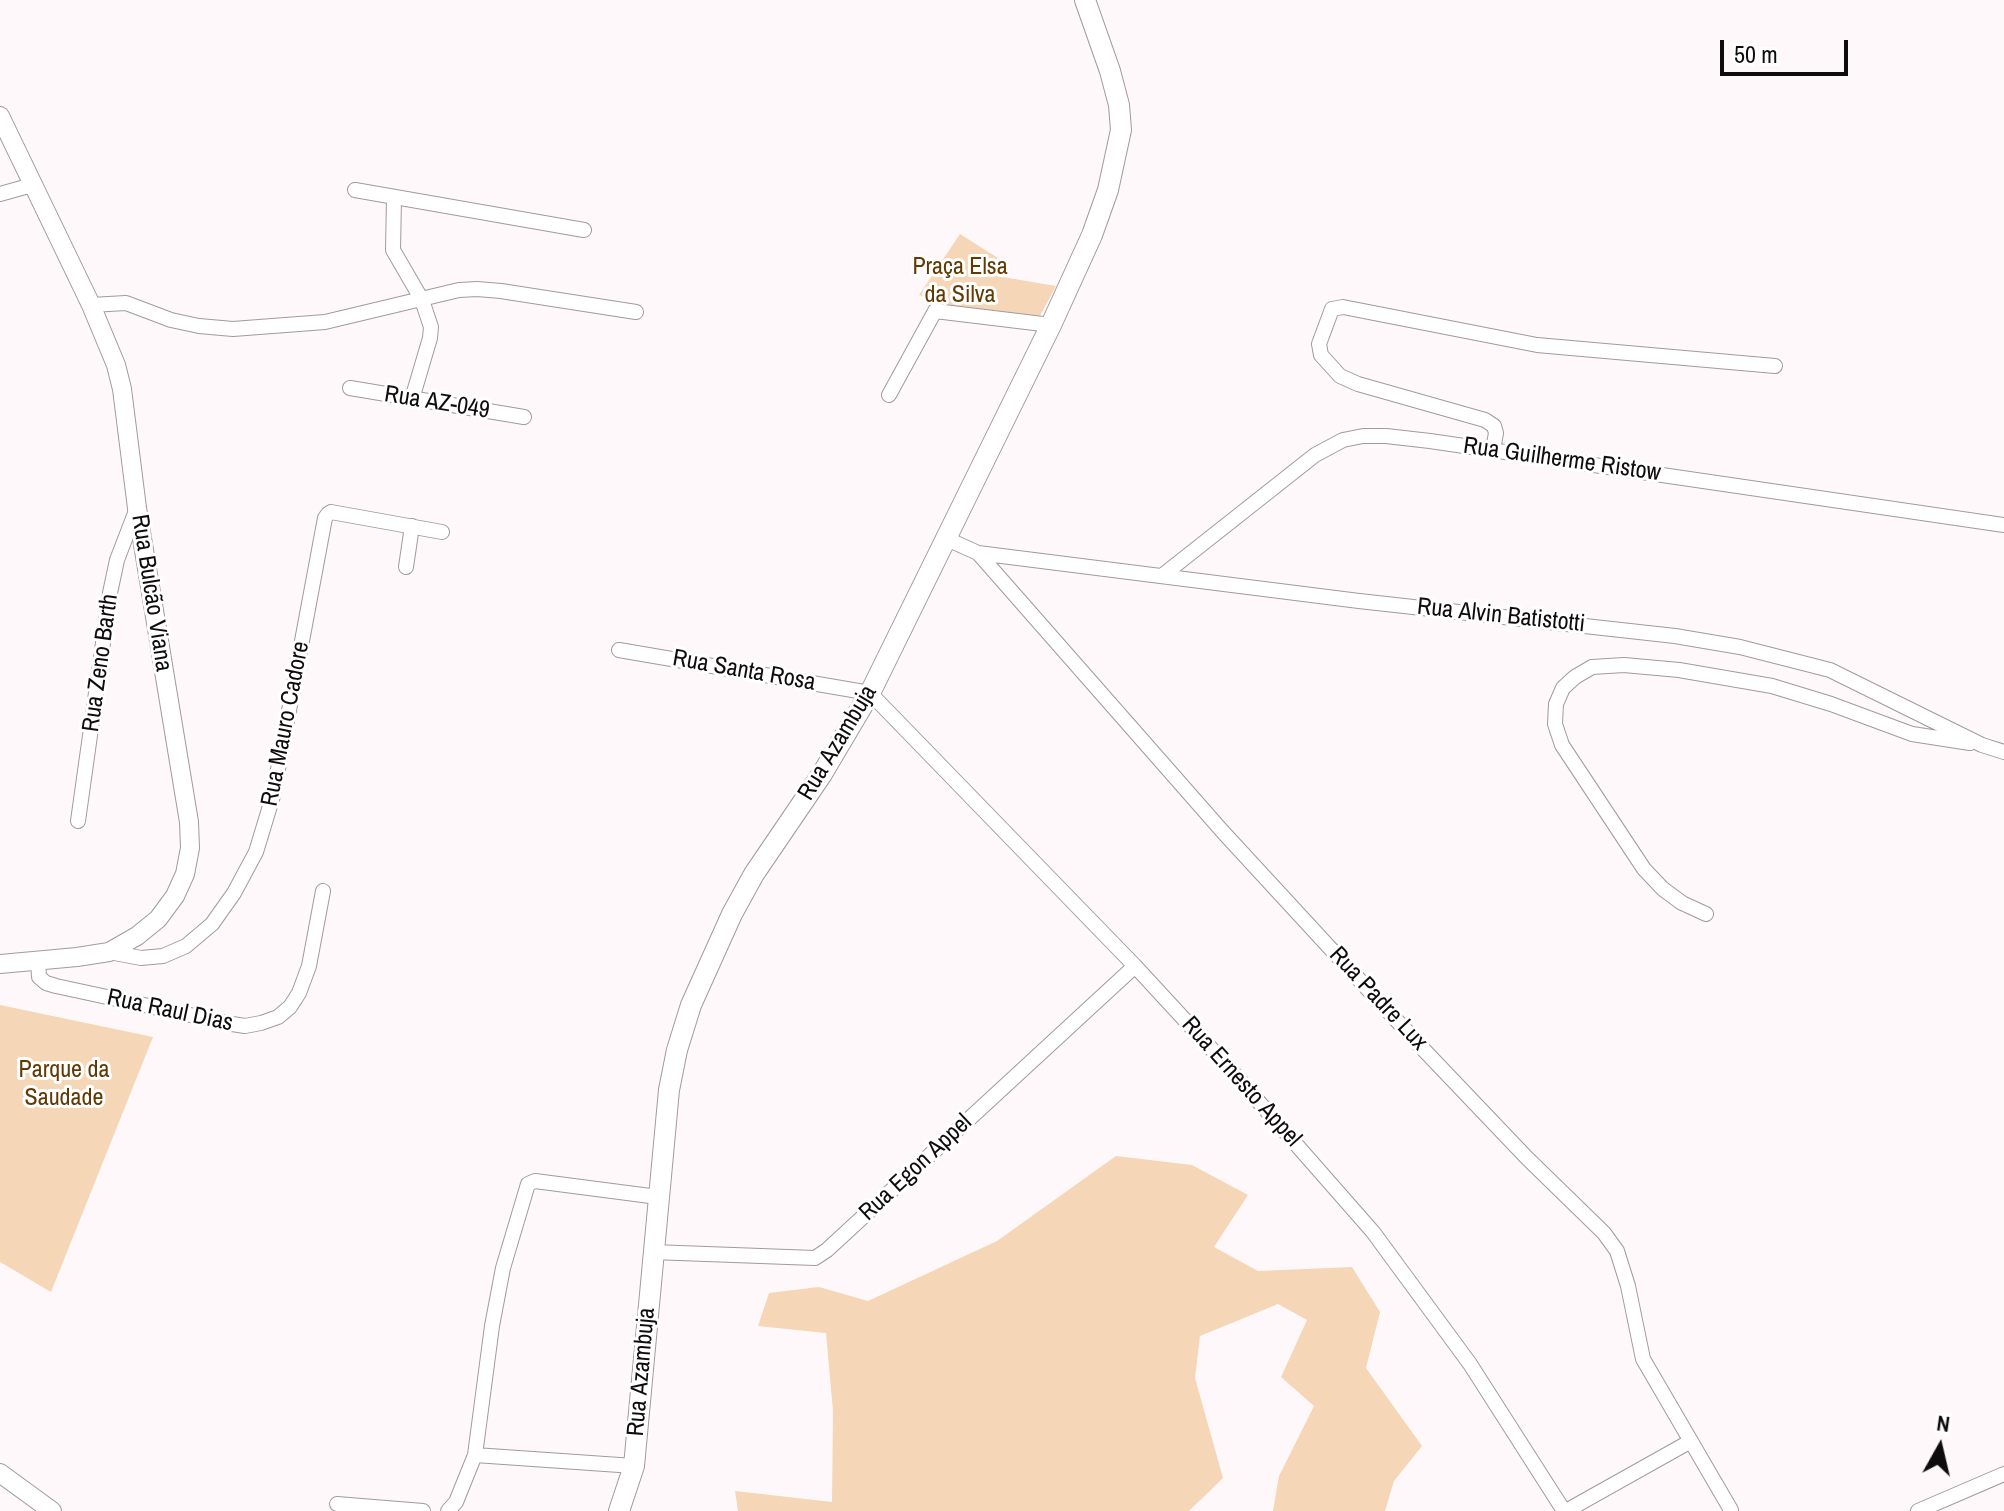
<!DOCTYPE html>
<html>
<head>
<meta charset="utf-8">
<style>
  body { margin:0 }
  #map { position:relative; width:2004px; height:1511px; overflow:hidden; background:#fef8fa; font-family:"Archivo Narrow",sans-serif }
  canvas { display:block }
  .north { position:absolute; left:1900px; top:1407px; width:80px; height:80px; -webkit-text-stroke:6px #fff; paint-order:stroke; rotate:8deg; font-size:22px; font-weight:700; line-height:32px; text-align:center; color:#0f0c0d }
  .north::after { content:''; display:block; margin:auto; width:28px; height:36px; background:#0f0c0d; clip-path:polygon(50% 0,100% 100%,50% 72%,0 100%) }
  .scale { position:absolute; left:1720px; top:40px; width:128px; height:36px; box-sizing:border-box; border:4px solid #0f0c0d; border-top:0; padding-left:10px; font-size:24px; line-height:28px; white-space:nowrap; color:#0f0c0d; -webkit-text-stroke:6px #fff; paint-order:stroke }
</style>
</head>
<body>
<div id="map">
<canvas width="2004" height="1511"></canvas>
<div class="north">N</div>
<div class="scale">50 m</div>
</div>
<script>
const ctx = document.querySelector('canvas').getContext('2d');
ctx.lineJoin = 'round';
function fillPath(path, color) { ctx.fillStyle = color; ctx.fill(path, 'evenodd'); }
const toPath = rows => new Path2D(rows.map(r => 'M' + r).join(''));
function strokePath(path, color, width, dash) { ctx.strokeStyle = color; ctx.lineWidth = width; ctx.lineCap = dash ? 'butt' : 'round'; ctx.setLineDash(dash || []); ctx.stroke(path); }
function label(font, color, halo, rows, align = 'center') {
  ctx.font = font + ' "Archivo Narrow",sans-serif'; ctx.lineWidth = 6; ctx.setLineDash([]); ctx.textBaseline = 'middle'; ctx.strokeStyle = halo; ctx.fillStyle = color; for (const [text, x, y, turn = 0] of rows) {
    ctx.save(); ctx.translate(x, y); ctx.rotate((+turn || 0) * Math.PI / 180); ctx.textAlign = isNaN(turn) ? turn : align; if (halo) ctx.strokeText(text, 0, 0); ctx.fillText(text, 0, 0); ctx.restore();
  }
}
fillPath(toPath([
  [960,234,998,258,985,274,1056,286,1040,316,947,305,919,295],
  [0,1005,153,1037,51,1292,0,1262],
  [1116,1156,1192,1165,1248,1195,1214,1247,1258,1271,1352,1267,1380,1312,1366,1368,1422,1446,1394,1481,1385,1511,1273,1511,1279,1476,1314,1406,1281,1377,1307,1320,1278,1304,1200,1336,1195,1378,1223,1478,1189,1511,738,1511,735,1491,832,1502,833,1411,826,1333,758,1326,769,1293,819,1287,868,1301,997,1241]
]), '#f5d6b7');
const minor = toPath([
  [355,190,584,230],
  [0,194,32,185],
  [394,197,393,250,422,300,431,327,430,338,412,399],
  [91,305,126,303,171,320,199,326,233,329,325,322,459,290,477,289,501,291,636,312],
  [350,388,524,417],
  [889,395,935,311,1051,325],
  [1493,450,1496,433,1494,426,1485,420,1358,384,1340,376,1321,355,1319,344,1332,309,1343,307,1537,345,1775,366],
  [947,539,978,553,1223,832,1424,1050,1527,1158,1604,1233,1617,1251,1628,1286,1643,1359,1731,1510],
  [978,553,1359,601,1675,636,1740,647,1830,670,1982,745,2004,752],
  [406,567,412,526],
  [1163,575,1315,455,1343,440,1363,436,1386,436,1430,441,2004,525],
  [619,650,870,693,1135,966,1230,1069,1373,1232,1470,1364,1564,1511],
  [78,821,110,593,117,560,137,508],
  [1706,914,1682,903,1663,889,1644,869,1562,745,1555,724,1556,704,1563,688,1575,677,1592,667,1624,665,1679,670,1772,686,1831,704,1912,734,1970,743],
  [109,952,141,958,163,956,186,946,212,924,234,893,256,852,273,796,325,518,328,514,331,512,442,532],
  [38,961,39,977,46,983,56,986,232,1024,245,1026,261,1023,278,1017,290,1007,299,993,309,966,323,891],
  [652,1252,815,1258,827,1250,1135,966],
  [475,1455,634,1466],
  [337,1504,423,1511],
  [448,1511,456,1502,475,1455,492,1326,503,1268,528,1184,535,1181,658,1197],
  [1566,1511,1691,1441],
  [1918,1511,2004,1474]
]);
const tertiary = toPath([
  [0,116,91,305,116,365,122,389,137,508,189,822,190,848,185,874,175,896,158,919,137,936,109,952,77,957,0,964],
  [0,1473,52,1511]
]);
const secondary = toPath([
  [619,1511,634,1466,669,1090,677,1050,691,1005,732,914,754,874,822,774,870,693,1051,325,1092,235,1108,190,1121,130,1119,105,1110,71,1085,0]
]);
strokePath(minor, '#a29a9c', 16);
strokePath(tertiary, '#a29a9c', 20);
strokePath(secondary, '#a29a9c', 22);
strokePath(minor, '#fff', 14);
strokePath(tertiary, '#fff', 18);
strokePath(secondary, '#fff', 20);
label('24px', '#613901', '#fff', [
  ["Praça Elsa",960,268],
  ["da Silva",960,296],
  ["Parque da",64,1071],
  ["Saudade",64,1099]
]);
label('24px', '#0f0c0d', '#fff', [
  ["Rua AZ-049",437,403,9],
  ["Rua Guilherme Ristow",1562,460,8],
  ["Rua Bulcão Viana",151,593,81],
  ["Rua Alvin Batistotti",1501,616,6],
  ["Rua Zeno Barth",101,663,-82],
  ["Rua Santa Rosa",744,671,10],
  ["Rua Mauro Cadore",286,724,-79],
  ["Rua Azambuja",838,743,-59],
  ["Rua Padre Lux",1378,999,47],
  ["Rua Raul Dias",170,1011,12],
  ["Rua Ernesto Appel",1241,1082,48],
  ["Rua Egon Appel",916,1168,-43],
  ["Rua Azambuja",642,1372,-85]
]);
</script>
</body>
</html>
